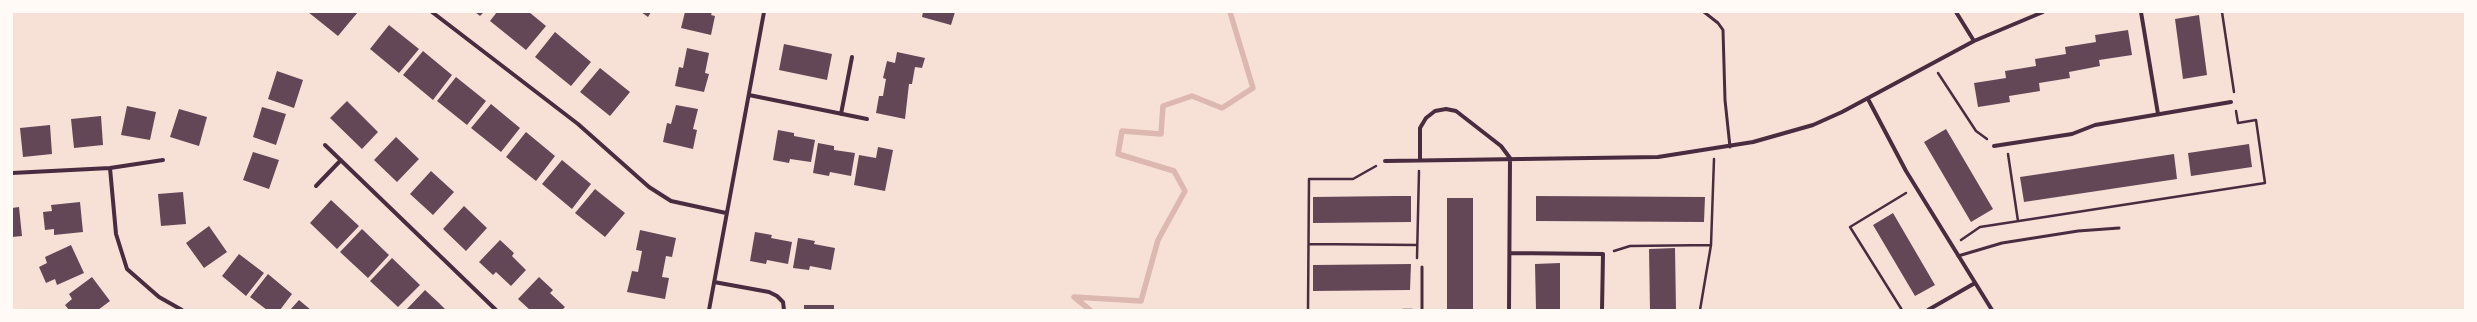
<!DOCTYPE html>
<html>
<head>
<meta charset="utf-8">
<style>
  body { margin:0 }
  #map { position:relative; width:2477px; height:322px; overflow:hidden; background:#f7e1d7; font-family:"Open Sans",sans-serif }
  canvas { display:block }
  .frame { position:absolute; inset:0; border:13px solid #fffaf5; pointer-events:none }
</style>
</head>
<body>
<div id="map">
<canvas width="2477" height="322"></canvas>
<div class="frame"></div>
</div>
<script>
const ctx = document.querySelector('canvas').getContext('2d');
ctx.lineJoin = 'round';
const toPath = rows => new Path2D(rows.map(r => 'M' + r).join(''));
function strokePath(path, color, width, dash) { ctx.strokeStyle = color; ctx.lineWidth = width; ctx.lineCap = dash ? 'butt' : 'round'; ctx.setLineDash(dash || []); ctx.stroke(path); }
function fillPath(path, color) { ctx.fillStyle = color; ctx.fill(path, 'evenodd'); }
strokePath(toPath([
  [1090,310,1074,297,1141,301,1158,240,1185,191,1174,171,1118,154,1122,131,1161,134,1163,106,1192,96,1222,108,1253,88,1230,12]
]), '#dcb8b0', 5.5);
fillPath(toPath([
  [308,12,358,12,338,36],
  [475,12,484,12,480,16],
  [497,12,529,12,546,26,526,50,490,21],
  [641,12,651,12,648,17],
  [685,12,712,12,711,15,715,16,711,35,681,28],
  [923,12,955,12,951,25,922,17],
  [2199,15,2207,75,2183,79,2175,19],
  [389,25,419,49,399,73,370,49],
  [2128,30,2132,55,2099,60,2100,66,2069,72,2070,78,2039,83,2040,91,2009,96,2010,102,1978,107,1974,83,2006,78,2005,71,2036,66,2035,59,2066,54,2065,47,2096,42,2095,35],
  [555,32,591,62,571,86,535,57],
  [784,44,832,54,827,80,779,70],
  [687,48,709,53,705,73,709,74,704,92,675,86,679,67,683,68],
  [423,51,452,75,433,100,403,75],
  [897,52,925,58,922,68,915,67,912,84,909,84,905,119,876,113,879,96,883,96,886,79,883,78,887,61,895,63],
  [600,68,630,92,610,116,580,92],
  [277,71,303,80,294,108,268,99],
  [456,77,486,101,467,125,437,101],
  [347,101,378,132,362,149,330,118],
  [491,104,520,128,501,152,471,128],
  [676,105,698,109,693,129,697,130,693,149,663,142,667,123,671,124],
  [127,106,156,112,150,140,121,135],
  [262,107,286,114,276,145,253,137],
  [179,109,207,117,199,146,170,137],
  [101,116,103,145,74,148,71,119],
  [50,125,52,154,23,157,20,128],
  [1946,129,1993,209,1971,222,1924,142],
  [778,130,794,133,794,136,815,140,811,162,790,159,789,163,773,160],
  [526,132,555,156,536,181,506,157],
  [396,137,419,159,397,182,374,160],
  [818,143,834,146,834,150,855,153,851,176,830,172,829,176,813,173],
  [2249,144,2252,167,2191,176,2188,153],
  [878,147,893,150,885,191,854,185,859,155,876,158],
  [253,152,279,160,269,189,243,180],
  [2174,154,2177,179,2024,202,2020,177],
  [562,160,591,184,572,209,542,184],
  [431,171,454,192,433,215,410,194],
  [595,189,625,213,605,237,575,213],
  [183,192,186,224,161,226,158,194],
  [1394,196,1411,196,1411,222,1313,223,1313,197],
  [1536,196,1705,197,1704,222,1536,221],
  [1447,198,1473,198,1473,310,1447,310],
  [331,200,359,226,337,249,310,223],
  [80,202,83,232,54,235,54,229,45,230,43,212,52,211,51,205],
  [464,206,487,228,466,251,443,229],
  [19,207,22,236,12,237,12,208],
  [1893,213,1935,285,1915,296,1873,225],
  [209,226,227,252,204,268,186,243],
  [362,229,389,255,368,278,340,252],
  [640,230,676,238,672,257,666,256,662,277,669,278,665,299,627,292,632,271,638,272,642,251,636,250],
  [755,232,772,235,771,238,792,242,788,264,767,260,766,264,750,261],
  [798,238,815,241,814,244,835,248,831,270,810,266,809,270,793,268],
  [500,240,514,253,512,256,526,270,511,286,496,272,493,275,479,262],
  [71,245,84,273,57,285,55,279,46,283,39,267,47,263,45,257],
  [1675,248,1676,310,1650,310,1649,249],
  [239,254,264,273,246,296,222,276],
  [392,258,420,285,398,307,370,281],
  [1560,263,1560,310,1536,310,1535,264],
  [1411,264,1410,290,1313,291,1313,265],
  [268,274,292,294,280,310,267,310,250,297],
  [92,277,110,301,98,310,69,310,65,305,72,299,69,294],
  [539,277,553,290,550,293,565,307,562,310,530,310,518,299],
  [425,290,439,303,446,310,406,310],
  [299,300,311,310,290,310],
  [804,305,834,305,834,310,804,310]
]), '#644757');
strokePath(toPath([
  [2222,12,2234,92],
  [1938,73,1976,131,1987,139],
  [2008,154,2018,221],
  [1961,240,1980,227,2265,183,2256,120,2238,123,2236,111],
  [1309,244,1417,245],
  [1614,251,1630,246,1711,245],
  [1417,258,1419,171],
  [1308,310,1309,179,1353,179,1376,166],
  [1403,310,1412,310],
  [1700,310,1711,245,1714,159],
  [1902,310,1850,227,1906,193]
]), '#4a2c40', 2.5);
strokePath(toPath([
  [1704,12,1718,23,1723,30,1725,100,1730,147],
  [1958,256,2002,243,2078,231,2119,228],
  [1422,267,1422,310]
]), '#4a2c40', 3);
strokePath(toPath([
  [432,12,578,124,649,187,671,201,726,213],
  [1956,12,1974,41],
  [2141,12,2158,114],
  [749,95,867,119],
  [1868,99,1906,171,1992,310],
  [841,114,852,57],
  [325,145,496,310],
  [1994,146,2072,134,2095,125,2231,102],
  [1420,160,1420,128,1426,118,1435,111,1446,109,1456,111,1501,146,1510,158,1509,310],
  [1385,161,1658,157,1753,142,1813,125,1842,112,1974,41,2043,12],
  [110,168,116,234,127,269,159,297,182,310],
  [12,173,110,168,163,160],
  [316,186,341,160],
  [1510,253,1603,254,1602,310],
  [714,282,769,292,777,296,783,302,784,310],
  [709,310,764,12],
  [1928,310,1975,283]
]), '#4a2c40', 4);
</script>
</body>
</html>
